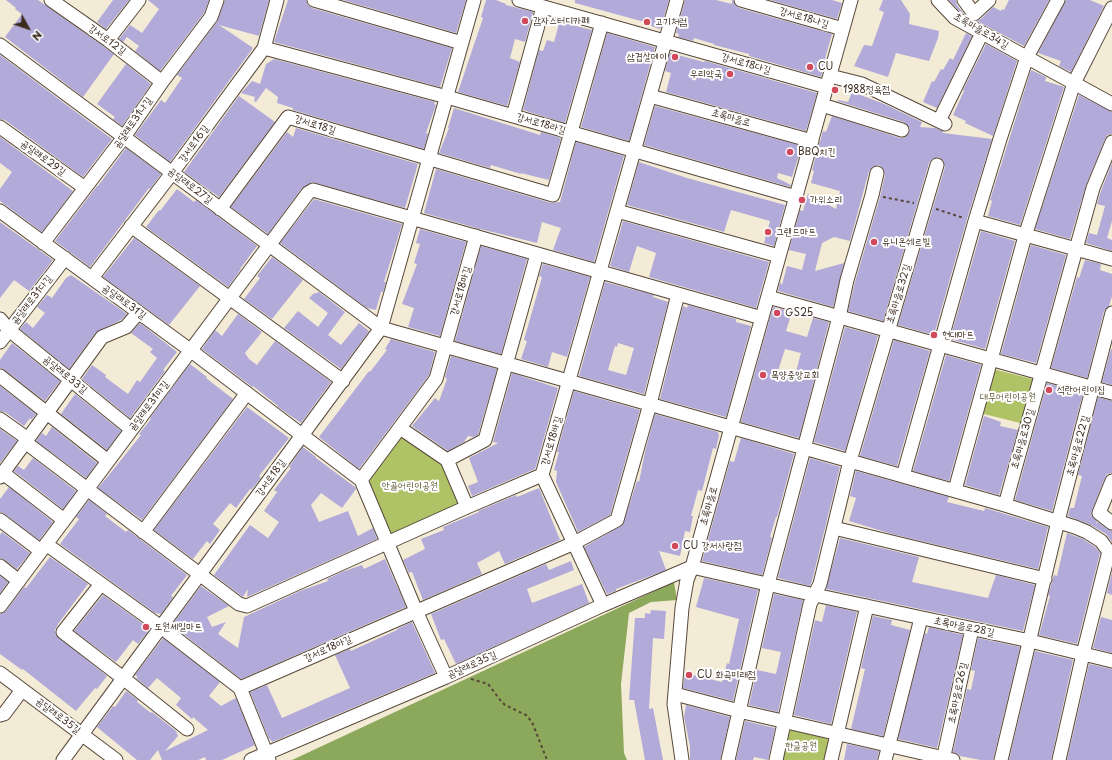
<!DOCTYPE html>
<html>
<head>
<meta charset="utf-8">
<style>
  body { margin:0 }
  #map { position:relative; width:1112px; height:760px; overflow:hidden; background:#f3ebd6; font-family:"Playpen Sans",sans-serif }
  canvas { display:block }
  .north { position:absolute; left:8px; top:8px; width:40px; height:40px; -webkit-text-stroke:3px #fff; paint-order:stroke; rotate:130deg; font-size:11px; font-weight:700; line-height:16px; text-align:center; color:#3b2a1e }
  .north::after { content:''; display:block; margin:auto; width:14px; height:18px; background:#3b2a1e; clip-path:polygon(50% 0,100% 100%,50% 72%,0 100%) }
</style>
</head>
<body>
<div id="map">
<canvas width="1112" height="760"></canvas>
<div class="north">N</div>
</div>
<script>
const ctx = document.querySelector('canvas').getContext('2d');
ctx.lineJoin = 'round';
function fillPath(path, color) { ctx.fillStyle = color; ctx.fill(path, 'evenodd'); }
const toPath = rows => new Path2D(rows.map(r => 'M' + r).join(''));
function strokePath(path, color, width, dash) { ctx.strokeStyle = color; ctx.lineWidth = width; ctx.lineCap = dash ? 'butt' : 'round'; ctx.setLineDash(dash || []); ctx.stroke(path); }
function label(font, color, halo, rows, align = 'center') {
  ctx.font = font + ' "Playpen Sans","Poor Story",sans-serif'; ctx.lineWidth = 4; ctx.setLineDash([]); ctx.textBaseline = 'middle'; ctx.strokeStyle = halo; ctx.fillStyle = color; for (const [text, x, y, turn = 0] of rows) {
    ctx.save(); ctx.translate(x, y); ctx.rotate((+turn || 0) * Math.PI / 180); ctx.textAlign = isNaN(turn) ? turn : align; if (halo) ctx.strokeText(text, 0, 0); ctx.fillText(text, 0, 0); ctx.restore();
  }
}
fillPath(toPath([
  [993,369,1036,380,1024,424,980,413],
  [401,436,442,464,459,504,391,535,367,479],
  [790,730,834,739,829,760,783,760]
]), '#b0c266');
fillPath(toPath([
  [674,582,677,600,651,602,629,613,621,684,624,753,627,760,292,760]
]), '#8ca85b');
fillPath(toPath([
  [6,0,38,0,114,54,83,97,5,37,22,14,15,9,16,8],
  [113,0,129,0,106,29,97,22],
  [148,0,209,0,204,13,160,71,135,51,139,46,127,37,123,42,119,39,130,25,142,33,159,9],
  [225,0,269,0,259,36,219,25,253,48,170,162,135,135,161,100,165,103,182,78,177,75,217,22],
  [288,0,306,0,308,5,312,8,452,48,440,87,274,42],
  [343,0,466,0,456,33],
  [486,0,496,0,506,4,506,5,533,12,525,42,515,39,510,58,520,62,507,106,458,92,483,18,481,17],
  [575,0,669,0,660,29,651,26,652,24,575,3],
  [685,0,716,0,732,4,732,0,733,0,735,5,739,8,832,34,823,66,824,66,821,77,749,56,749,54,714,45,714,44,694,38,693,41,678,37,679,34,676,33],
  [770,0,832,0,842,3,837,19],
  [883,0,901,0,910,14,909,24,939,31,938,38,929,61,896,53,888,77,854,66,864,45,872,46,884,12,879,10],
  [949,0,956,0,957,5,964,14,960,12],
  [1009,0,1049,0,1024,46,977,21,981,19,993,7,1001,11,1002,9,1004,10],
  [1066,0,1090,0,1104,6,1071,72,1059,66,1061,61,1038,53],
  [560,20,572,24,572,25,592,30,565,123,523,110,539,50,543,51,547,40,554,42],
  [607,33,655,47,629,141,581,127],
  [966,33,972,36,937,108,923,102,932,81,934,82,941,69,943,70,950,58,953,60],
  [986,44,1017,61,993,136,965,123,966,121,953,115,964,91,963,90],
  [670,53,704,62,705,61,817,93,806,131,666,92,671,73,665,71],
  [0,55,112,139,83,177,5,120,0,119],
  [274,59,435,102,434,104,436,105,426,133,428,134,424,149,293,110,293,108,277,103,278,97,266,88,256,102,254,101,255,97,241,93,252,81,260,84,266,64],
  [126,64,151,84,122,126,113,119,115,117,97,104],
  [1031,70,1046,77,1045,81,1064,87,1020,225,988,216,992,201,990,200],
  [852,92,882,103,922,122,920,127,935,128,943,131,943,133,992,139,967,219,934,335,898,325,945,167,943,160,939,157,932,159,929,163,883,321,848,311,855,282,880,197,885,175,884,170,879,165,874,166,869,171,850,241,834,237,822,243,815,271,844,263,833,307,778,291,780,282,782,285,787,266,802,270,806,254,789,250,800,210,803,211,808,194,836,209,840,191,811,183,814,171,812,170,823,131,826,132,832,116,900,138,904,138,909,133,910,128,904,122,837,101,838,100,848,102],
  [1079,95,1112,112,1112,134,1107,135,1105,139,1086,185,1070,239,1035,229],
  [239,96,275,122,219,197,184,172],
  [655,106,802,146,792,177,778,173,777,178,791,185,790,187,644,145],
  [454,108,540,135,541,132,561,138,549,180,521,173,521,174,491,165,490,168,439,153,449,128,448,128],
  [296,128,418,164,405,208,312,182,302,188,268,234,231,207,287,132,293,137],
  [0,137,73,191,42,232,0,201,0,189,12,172,0,163],
  [576,142,624,156,594,262,553,250,561,228,542,222,537,243,476,228,424,213,436,169,551,203,560,202],
  [126,148,161,174,150,189,149,188,90,267,55,241,97,186,98,186],
  [639,162,687,178,785,205,774,246,764,243,770,221,731,210,724,232,627,205],
  [1112,163,1112,221,1107,238,1112,240,1112,251,1086,243,1089,233,1097,235,1105,206,1097,204,1101,191],
  [177,189,194,202,196,200,257,246,240,269,241,269,228,287,146,227,159,210,160,211],
  [314,199,402,224,384,282,386,282,383,292,381,292,376,310,367,308,280,243],
  [623,221,769,262,756,308,649,277,656,253,637,246,629,272,610,266],
  [0,222,53,260,29,291,14,280,0,298],
  [420,229,466,242,440,336,408,327,414,308,402,304,417,264,414,263,420,244,416,243],
  [981,231,1015,241,985,349,950,339],
  [134,238,200,286,169,325,103,277],
  [1031,245,1066,255,1036,363,1001,354],
  [481,246,527,259,501,354,455,341],
  [272,257,303,280,272,319,244,299,260,278,257,276],
  [1085,260,1101,264,1100,270,1112,274,1112,296,1109,306,1104,311,1087,378,1051,368,1077,277,1079,278],
  [543,264,590,277,567,357,552,352,548,367,521,359,527,341,524,340,542,277,539,276],
  [71,275,127,314,121,320,96,332,69,369,20,329,26,322,33,328,45,313,37,307,47,295,52,298,66,278],
  [605,282,654,295,653,297,668,302,644,394,579,376],
  [618,343,634,348,626,375,608,370,615,346,617,347],
  [319,292,345,312,328,335,341,345,359,323,369,331,341,369,284,328,298,311,318,327,328,313,309,298,313,294],
  [688,305,736,319,736,322,751,326,726,417,660,399,683,306,687,308],
  [773,307,792,312,786,331,807,337,813,318,829,322,799,438,741,422],
  [785,349,801,353,794,379,777,374],
  [238,314,262,332,245,353,249,359,257,365,275,341,331,382,301,423,278,407,278,406,253,386,252,387,251,386,202,349,215,330,222,336],
  [140,323,177,352,163,370,165,371,130,418,82,379,92,365,106,375,105,377,128,394,137,380,140,382,157,358,150,352,153,349,131,333],
  [845,327,878,336,845,451,814,442],
  [391,339,435,352,429,375,359,469,319,437,369,371,370,372,387,350,385,349],
  [894,340,930,351,897,466,860,456],
  [12,343,60,381,45,401,5,370,0,368,0,360],
  [1111,349,1112,349,1112,385,1102,382],
  [946,355,981,365,949,481,913,471],
  [451,356,497,369,478,435,473,437,468,436,464,442,448,451,412,426,435,398,439,401,447,379,445,377],
  [190,364,207,377,206,378,233,399,142,520,98,488,113,470,141,435,139,434,151,419,150,418],
  [512,373,558,388,536,466,535,469,472,496,468,486,478,482,469,458,498,443,493,442],
  [1047,383,1083,393,1052,511,1015,500],
  [0,386,36,414,31,420,30,418,24,426,5,412,0,411],
  [574,391,640,410,610,515,578,532,556,482,557,471,554,470,559,452,557,452],
  [75,394,121,431,107,450,61,414],
  [1098,397,1112,401,1112,473,1107,474,1105,478,1092,510,1091,515,1097,521,1096,524,1098,522,1107,529,1112,531,1112,542,1106,534,1091,525,1068,516,1070,508,1074,508,1082,476,1078,475],
  [247,407,289,438,259,476,261,478,251,490,250,489,236,508,230,503,213,524,220,530,210,544,207,541,193,559,154,530],
  [655,414,718,432,719,435,716,449,713,448,702,491,698,490,691,516,693,516,690,532,685,531,680,556,659,551,666,570,616,589,616,591,607,594,584,547,623,525,637,481,639,482,645,452],
  [984,416,1001,422,1000,426,1018,430,999,495,965,485],
  [52,427,97,463,86,478,36,441,42,433,46,436],
  [0,429,17,441,0,463],
  [741,438,794,454,777,517,776,517,770,537,772,538,762,575,702,561,730,461,734,462],
  [303,447,316,457,316,458,355,487,356,489,342,508,321,493,311,505,319,522,348,511,358,536,373,528,377,539,247,597,248,589,243,597,214,575,250,525,268,538,279,522,264,511,277,492,274,490,291,468,289,467],
  [33,458,76,491,63,509,14,471,18,466,24,470],
  [810,458,840,467,812,581,810,586,778,578],
  [856,471,949,497,947,502,984,511,985,508,1048,527,1038,569,892,534,849,521,856,498,850,496],
  [9,487,53,522,39,540,5,514,0,512,0,499],
  [539,488,560,540,505,564,499,551,477,563,482,574,423,600,412,572,409,573,403,560,425,549,421,539,444,530,443,527,479,512,478,511,516,495,517,497],
  [89,500,107,514,105,516,126,532,128,530,187,575,171,596,173,597,161,614,155,613,60,544,79,519,76,517],
  [2,532,30,553,17,569,5,560,0,558,0,535],
  [1067,533,1083,539,1095,547,1100,553,1077,644,1039,635,1050,596,1048,595,1054,575,1057,576],
  [840,538,919,557,912,582,988,598,996,575,1035,585,1023,631,826,589],
  [50,557,88,584,58,624,55,630,56,635,107,676,97,689,95,688,76,711,23,669,22,670,0,654,0,614,6,611,24,587,26,588],
  [385,559,406,607,241,679,172,625,201,586,229,606,207,617,212,627,226,622,218,634,238,648,244,617,300,591,328,581,327,579,342,572,362,565,364,569],
  [571,561,574,570,527,589,532,603,582,584,589,603,456,664,444,639,441,640,431,614,546,564,549,570],
  [1112,572,1112,595,1107,593],
  [0,576,8,582,0,593],
  [704,578,758,590,733,701,683,688,685,673,722,682,727,663,729,664,739,619,696,607],
  [774,594,803,600,778,712,749,705,757,670,776,674,781,652,762,648],
  [103,595,150,629,138,644,133,640,116,662,74,631],
  [826,605,857,612,831,724,794,715,815,620,822,622],
  [651,610,666,611,664,639,653,638,649,709,653,708,663,760,645,760,634,700,629,700,635,618,645,618,645,613,650,614],
  [873,616,892,620,891,625,910,630,883,736,851,729,865,669,861,668],
  [1101,617,1112,620,1112,653,1093,648],
  [412,622,435,673,272,742,270,739,269,739,250,692,267,685,282,718,350,688,335,655,350,649,351,651,353,650,397,630,397,629],
  [929,627,963,635,937,748,898,739,925,633,927,634],
  [163,638,220,682,209,696,221,706,236,698,255,745,222,760,206,760,205,757,198,760,162,760,158,750,150,760,137,760,97,727,113,706,115,707,126,691,138,700,137,702,151,713,152,712,176,731,178,736,165,751,208,730,193,717,192,719,176,705,181,698,157,678,148,688,136,678,138,677,135,675],
  [978,638,1020,647,993,760,981,760,960,756,958,754,953,752,967,689,971,690,975,671,971,670],
  [1035,651,1073,660,1051,760,1009,760],
  [1089,664,1112,669,1112,760,1067,760],
  [686,705,730,717,720,760,690,760,690,746,684,717],
  [745,721,775,728,768,760,754,757,753,760,736,760],
  [847,744,879,751,877,760,844,760]
]), '#b2aad9');
const minor = toPath([
  [51,0,108,40,162,82],
  [314,0,462,43],
  [519,0,827,87],
  [741,0,843,29],
  [938,0,955,18,1112,104],
  [964,0,974,14,989,0],
  [108,40,139,0],
  [0,45,381,328,1005,505,1075,527,1087,532,1101,541,1112,556],
  [264,48,447,97,796,197],
  [830,76,862,84,945,124],
  [650,96,812,141],
  [822,105,902,130],
  [513,116,543,7],
  [939,121,982,33],
  [0,127,85,188],
  [220,209,288,117,553,195,602,23],
  [0,211,190,350,361,480,416,611,446,677],
  [617,211,779,256],
  [975,221,1112,259],
  [131,226,343,381],
  [43,243,124,137,162,82,211,17,217,0],
  [92,278,172,173,264,48,277,0],
  [768,297,1112,393],
  [0,319,9,330,131,429],
  [0,342,65,258],
  [0,376,108,461],
  [0,419,28,439],
  [400,428,447,460,467,507],
  [25,442,239,604,247,606,467,507,542,475],
  [447,460,485,440,537,254],
  [3,473,64,520],
  [903,476,975,221,1000,139,1027,57,1058,0],
  [0,477,102,337,126,327,138,313],
  [361,480,436,379,476,236],
  [1112,481,1099,513,1112,523],
  [955,490,1025,236,1074,83,1112,8],
  [1005,505,1093,188,1112,142],
  [0,520,41,551],
  [834,528,1045,579],
  [143,532,247,393],
  [46,544,161,627,240,688,269,760],
  [0,566,19,581],
  [692,567,815,595,1030,641,1112,661],
  [101,584,63,632,123,678,187,729],
  [603,605,542,475,677,0],
  [0,606,308,193,313,190,762,318],
  [0,673,116,760],
  [240,688,574,543,617,520,650,404,678,294],
  [675,694,743,712,953,760],
  [0,715,4,714,22,690],
  [63,760,381,328,474,0],
  [251,760,446,677,603,605,692,567],
  [682,760,674,704,682,608,687,580,692,567,851,0],
  [728,760,768,584,839,317,847,280,872,195,877,173],
  [776,760,810,604,820,584,850,461,937,165],
  [831,760,867,606],
  [885,760,921,618],
  [943,760,972,629],
  [1001,760,1058,521,1112,313],
  [1059,760,1083,654,1109,551]
]);
strokePath(minor, '#57473a', 15);
strokePath(toPath([
  [883,197,914,203],
  [936,209,964,218],
  [471,679,488,684,501,701,505,705,526,715,532,722,547,760]
]), '#57473a', 2, [3, 3]);
strokePath(minor, '#fff', 13);
for (const [x, y, r, color] of [
  [525,21,4,"#d1495b"],
  [647,22,4,"#d1495b"],
  [675,57,4,"#d1495b"],
  [810,67,4,"#d1495b"],
  [730,74,4,"#d1495b"],
  [835,90,4,"#d1495b"],
  [790,152,4,"#d1495b"],
  [802,200,4,"#d1495b"],
  [768,232,4,"#d1495b"],
  [874,242,4,"#d1495b"],
  [777,313,4,"#d1495b"],
  [934,335,4,"#d1495b"],
  [763,375,4,"#d1495b"],
  [1049,390,4,"#d1495b"],
  [675,546,4,"#d1495b"],
  [146,627,4,"#d1495b"],
  [689,675,4,"#d1495b"]
]) { const dot = new Path2D(); dot.arc(x, y, r, 0, 2 * Math.PI); ctx.fillStyle = color; ctx.fill(dot); strokePath(dot, '#fff', 1.5); }
label('10px', '#3b2a1e', '#fff', [
  ["강서로18나길",804,18,16],
  ["초록마을로34길",981,31,30],
  ["강서로12길",107,40,36],
  ["강서로18다길",746,64,16],
  ["초록마을로",731,118,16],
  ["곰달래로31나길",133,123,-55],
  ["강서로18라길",541,124,16],
  ["강서로18길",315,125,17],
  ["강서로16길",194,144,-54],
  ["곰달래로29길",43,158,36],
  ["곰달래로27길",190,186,37],
  ["강서로18마길",461,291,-74],
  ["초록마을로32길",899,294,-73],
  ["곰달래로31다길",32,300,-52],
  ["곰달래로31길",124,302,36],
  ["곰달래로33길",65,375,39],
  ["곰달래로31마길",149,406,-53],
  ["초록마을로30길",1023,439,-74],
  ["강서로18바길",552,441,-74],
  ["초록마을로22길",1078,446,-75],
  ["강서로18길",271,478,-54],
  ["초록마을로",709,506,-74],
  ["초록마을로28길",964,627,12],
  ["강서로18아길",328,649,-24],
  ["곰달래로35길",472,665,-24],
  ["초록마을로26길",958,693,-78],
  ["곰달래로35길",58,716,37]
]);
label('10px', '#3b2a1e', '#fff', [
  ["감자스터디카페",533,21],
  ["고기처럼",655,22],
  ["삼겹살데이",667,57,"right"],
  ["CU",818,67],
  ["우리약국",722,74,"right"],
  ["1988정육점",843,90],
  ["BBQ치킨",798,152],
  ["가위소리",810,200],
  ["그랜드마트",776,232],
  ["유니온쉐르빌",882,242],
  ["GS25",785,313],
  ["현대마트",942,335],
  ["목양중앙교회",771,375],
  ["석란어린이집",1057,390],
  ["CU 강서사랑점",683,546],
  ["도원세일마트",154,627],
  ["CU 화곡미래점",697,675]
], 'left');
label('10px', '#5e5834', '#fff', [
  ["대무어린이공원",1008,397],
  ["안골어린이공원",410,486],
  ["한글공원",801,746]
]);
</script>
</body>
</html>
